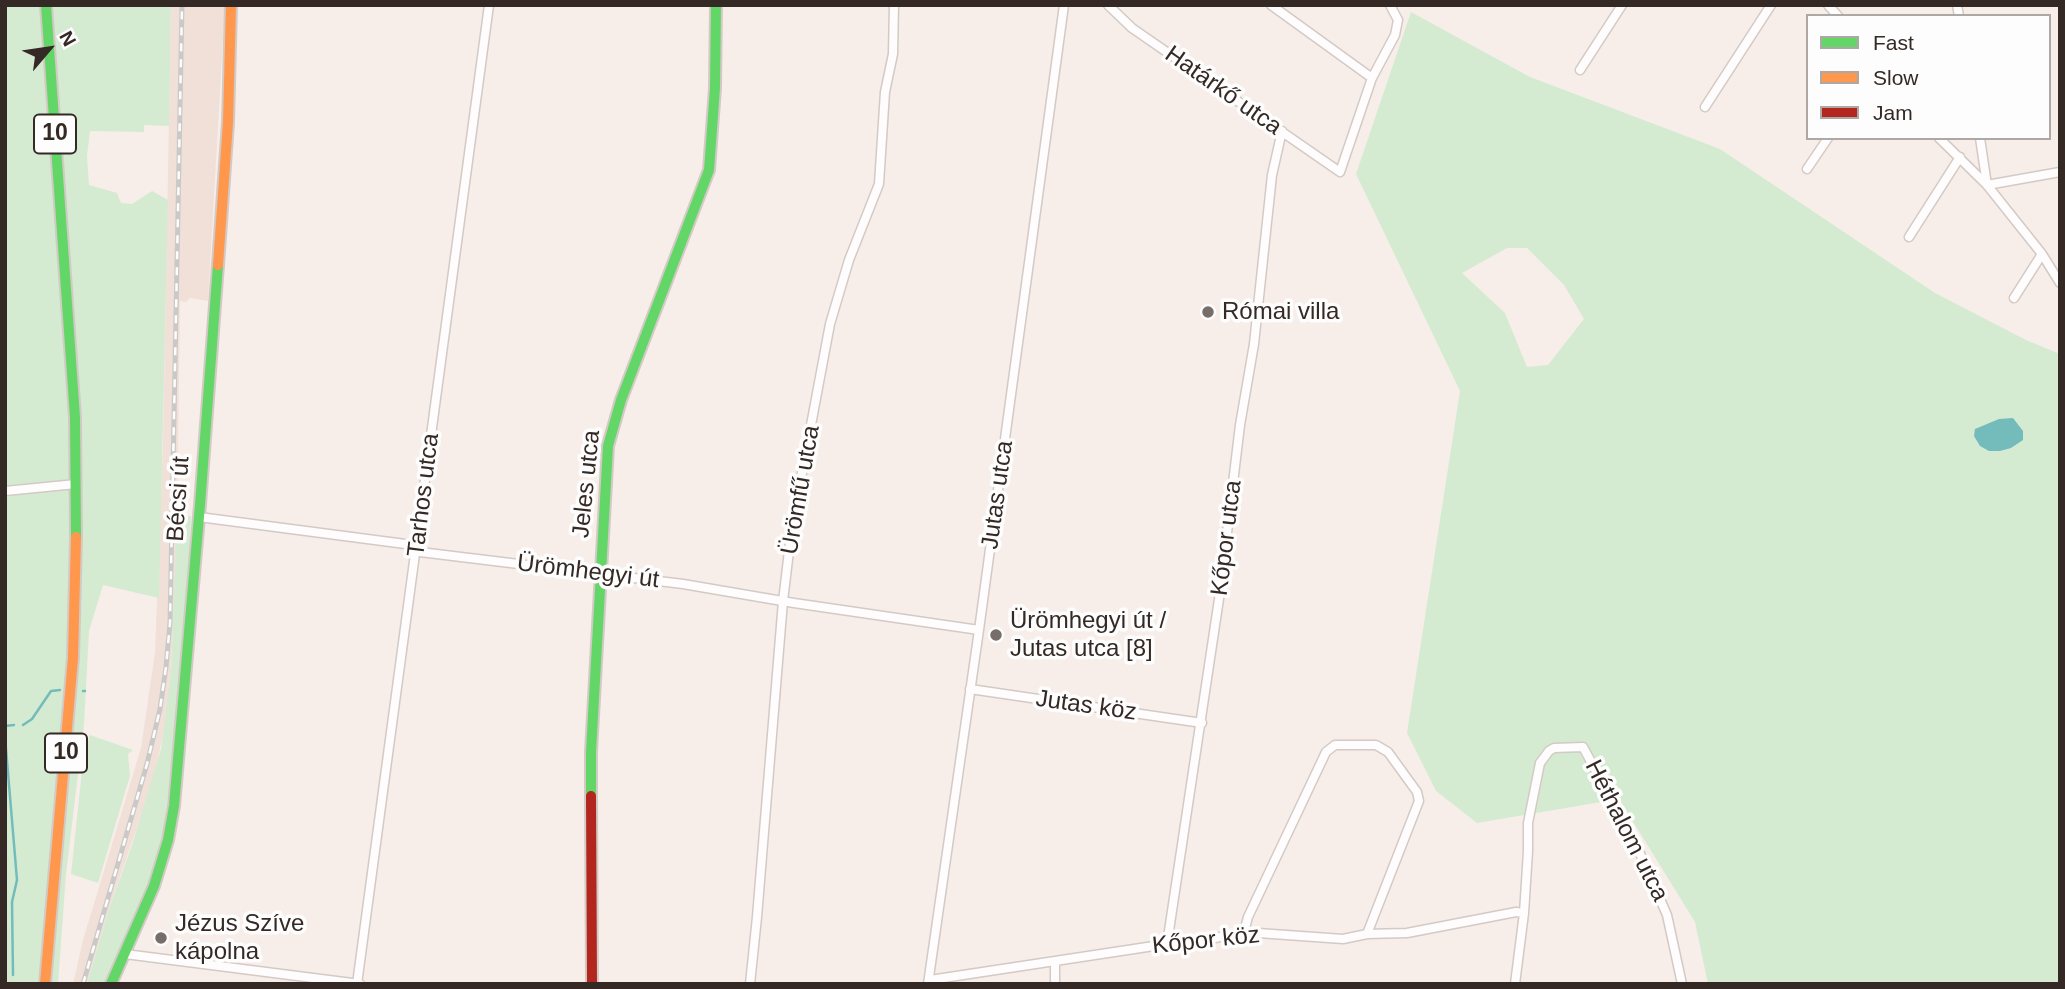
<!DOCTYPE html>
<html>
<head>
<meta charset="utf-8">
<style>
  body { margin:0 }
  #map { position:relative; width:2065px; height:989px; overflow:hidden; background:#f7eee9; font-family:Helvetica,sans-serif }
  canvas { display:block }
  .frame { position:absolute; inset:0; border:7px solid #342924; pointer-events:none }
  .legend { position:absolute; left:1806px; top:14px; width:245px; height:126px; box-sizing:border-box; background:#fdfdfd; border:2px solid #ada8a6; margin:0; padding:9px 12px; list-style:none; font-size:21px; color:#342924 }
  .legend li { display:flex; align-items:center; gap:14px; height:35px }
  .legend b { width:35px; border:2px solid #ada8a6 }
  .north { position:absolute; left:14px; top:14px; width:70px; height:70px; -webkit-text-stroke:5px #fdfdfd; paint-order:stroke; rotate:61deg; font-size:19px; font-weight:700; line-height:28px; text-align:center; color:#342924 }
  .north::after { content:''; display:block; margin:auto; width:24px; height:32px; background:#342924; clip-path:polygon(50% 0,100% 100%,50% 72%,0 100%) }
</style>
</head>
<body>
<div id="map">
<canvas width="2065" height="989"></canvas>
<div class="frame"></div>
<ul class="legend">
<li><b style="height:9px;background:#63d668"></b>Fast</li>
<li><b style="height:9px;background:#ff974d"></b>Slow</li>
<li><b style="height:9px;background:#b3261e"></b>Jam</li>
</ul>
<div class="north">N</div>
</div>
<script>
const ctx = document.querySelector('canvas').getContext('2d');
ctx.lineJoin = 'round';
function fillPath(path, color) { ctx.fillStyle = color; ctx.fill(path, 'evenodd'); }
const toPath = rows => new Path2D(rows.map(r => 'M' + r).join(''));
function strokePath(path, color, width, dash) { ctx.strokeStyle = color; ctx.lineWidth = width; ctx.lineCap = dash ? 'butt' : 'round'; ctx.setLineDash(dash || []); ctx.stroke(path); }
function label(font, color, halo, rows, align = 'center') {
  ctx.font = font + ' Helvetica,sans-serif'; ctx.lineWidth = 7; ctx.setLineDash([]); ctx.textBaseline = 'middle'; ctx.strokeStyle = halo; ctx.fillStyle = color; for (const [text, x, y, turn = 0] of rows) {
    ctx.save(); ctx.translate(x, y); ctx.rotate((+turn || 0) * Math.PI / 180); ctx.textAlign = isNaN(turn) ? turn : align; if (halo) ctx.strokeText(text, 0, 0); ctx.fillText(text, 0, 0); ctx.restore();
  }
}
fillPath(toPath([
  [171,5,225,5,208,301,190,298,186,302,180,301,177,533,171,672,167,715,154,778,108,912,87,984,73,984,83,940,141,748,155,652,163,445]
]), '#f1e0d8');
fillPath(toPath([
  [5,5,171,5,169,126,144,125,144,132,90,131,87,156,89,185,117,193,121,203,132,204,152,191,168,200,159,598,103,585,89,631,84,724,66,874,58,984,5,984],
  [1411,12,1530,77,1720,149,1935,293,2026,340,2060,354,2060,984,1708,984,1695,922,1619,799,1477,823,1436,791,1407,733,1460,391,1356,174],
  [1507,248,1527,248,1564,285,1584,319,1548,365,1527,367,1505,313,1462,273],
  [177,516,191,516,188,595,163,844,133,926,105,984,87,984,108,912,132,845,161,749,171,672],
  [90,735,133,750,128,754,130,776,98,883,71,874,83,761]
]), '#d4ebd2');
fillPath(toPath([
  [2013,418,2023,431,2023,440,2011,448,2000,451,1989,451,1980,446,1974,436,1975,429,1999,419]
]), '#73bcbb');
strokePath(toPath([
  [83,691,85,691],
  [23,725,32,719,51,691,60,690],
  [5,726,14,725],
  [5,737,17,880,12,902,13,975]
]), '#73bcbb', 2.5);
const street = toPath([
  [1108,5,1132,28,1340,172,1372,78,1395,35,1398,20,1390,5],
  [1271,5,1372,78],
  [1828,5,1838,16],
  [1957,5,1959,16],
  [1580,70,1622,5],
  [1705,107,1771,5],
  [1939,138,1987,185,2042,254,2060,283],
  [1980,138,1987,185],
  [1807,169,1828,138],
  [1987,185,2060,172],
  [1909,237,1960,157],
  [2014,298,2042,254],
  [5,491,76,484],
  [199,517,413,545,420,552,683,584,794,603,979,630],
  [970,689,1202,723],
  [1244,932,1248,917,1326,752,1335,745,1376,745,1388,752,1417,792,1419,801,1367,934],
  [1167,944,1219,599,1240,425,1254,344,1272,175,1282,131],
  [125,954,360,984],
  [1055,961,1055,984],
  [930,980,1167,944,1186,944,1244,932,1343,939,1367,934,1407,933,1516,912,1524,913],
  [357,984,489,5],
  [750,984,757,917,783,601,792,526,830,324,849,260,879,184,885,92,893,54,894,5],
  [928,984,979,630,1064,5],
  [1515,984,1524,913,1528,851,1528,823,1540,763,1549,751,1554,748,1583,747,1638,849,1667,915,1682,984]
]);
const fast = toPath([
  [46,5,75,417,76,537],
  [591,796,591,752,608,446,621,400,709,170,715,88,716,5],
  [111,984,154,886,168,840,174,806,200,505,218,265]
]);
const slow = toPath([
  [218,265,228,122,231,5],
  [45,984,73,658,76,537]
]);
const jam = toPath([
  [591,796,592,984]
]);
strokePath(street, '#d3cac5', 11);
strokePath(fast, '#d3cac5', 14);
strokePath(slow, '#d3cac5', 14);
strokePath(jam, '#d3cac5', 14);
strokePath(street, '#fefcfc', 8);
strokePath(fast, '#63d668', 10);
strokePath(slow, '#ff974d', 10);
strokePath(jam, '#b3261e', 10);
const rail = toPath([
  [83,984,147,764,160,709,166,667,170,623,182,5]
]);
strokePath(rail, '#cbc9c7', 5);
strokePath(rail, '#fdfdfd', 2.5, [8]);
for (const [x, y, r, color] of [
  [1208,312,7,"#786e69"],
  [996,635,7,"#786e69"],
  [161,938,7,"#786e69"]
]) { const dot = new Path2D(); dot.arc(x, y, r, 0, 2 * Math.PI); ctx.fillStyle = color; ctx.fill(dot); strokePath(dot, '#fdfdfd', 2.5); }
for (const [x, y, w] of [
  [55,134,42],
  [66,753,42]
]) { const box = new Path2D(); box.roundRect(x - w / 2, y - 19.5, w, 39, 5); ctx.fillStyle = '#fdfdfd'; ctx.fill(box); strokePath(box, '#342924', 2); }
label('bold 23px', '#342924', null, [
  ["10",55,134],
  ["10",66,753]
]);
label('24px', '#342924', '#fdfdfd', [
  ["Határkő utca",1223,91,35],
  ["Jeles utca",587,484,-84],
  ["Ürömfű utca",801,490,-80],
  ["Tarhos utca",424,495,-83],
  ["Jutas utca",998,495,-82],
  ["Bécsi út",179,499,-86],
  ["Kőpor utca",1227,538,-83],
  ["Ürömhegyi út",588,572,7],
  ["Jutas köz",1086,706,8],
  ["Héthalom utca",1626,831,63],
  ["Kőpor köz",1206,941,-6]
]);
label('24px', '#342924', '#fdfdfd', [
  ["Római villa",1222,312],
  ["Ürömhegyi út /",1010,621],
  ["Jutas utca [8]",1010,649],
  ["Jézus Szíve",175,924],
  ["kápolna",175,952]
], 'left');
</script>
</body>
</html>
